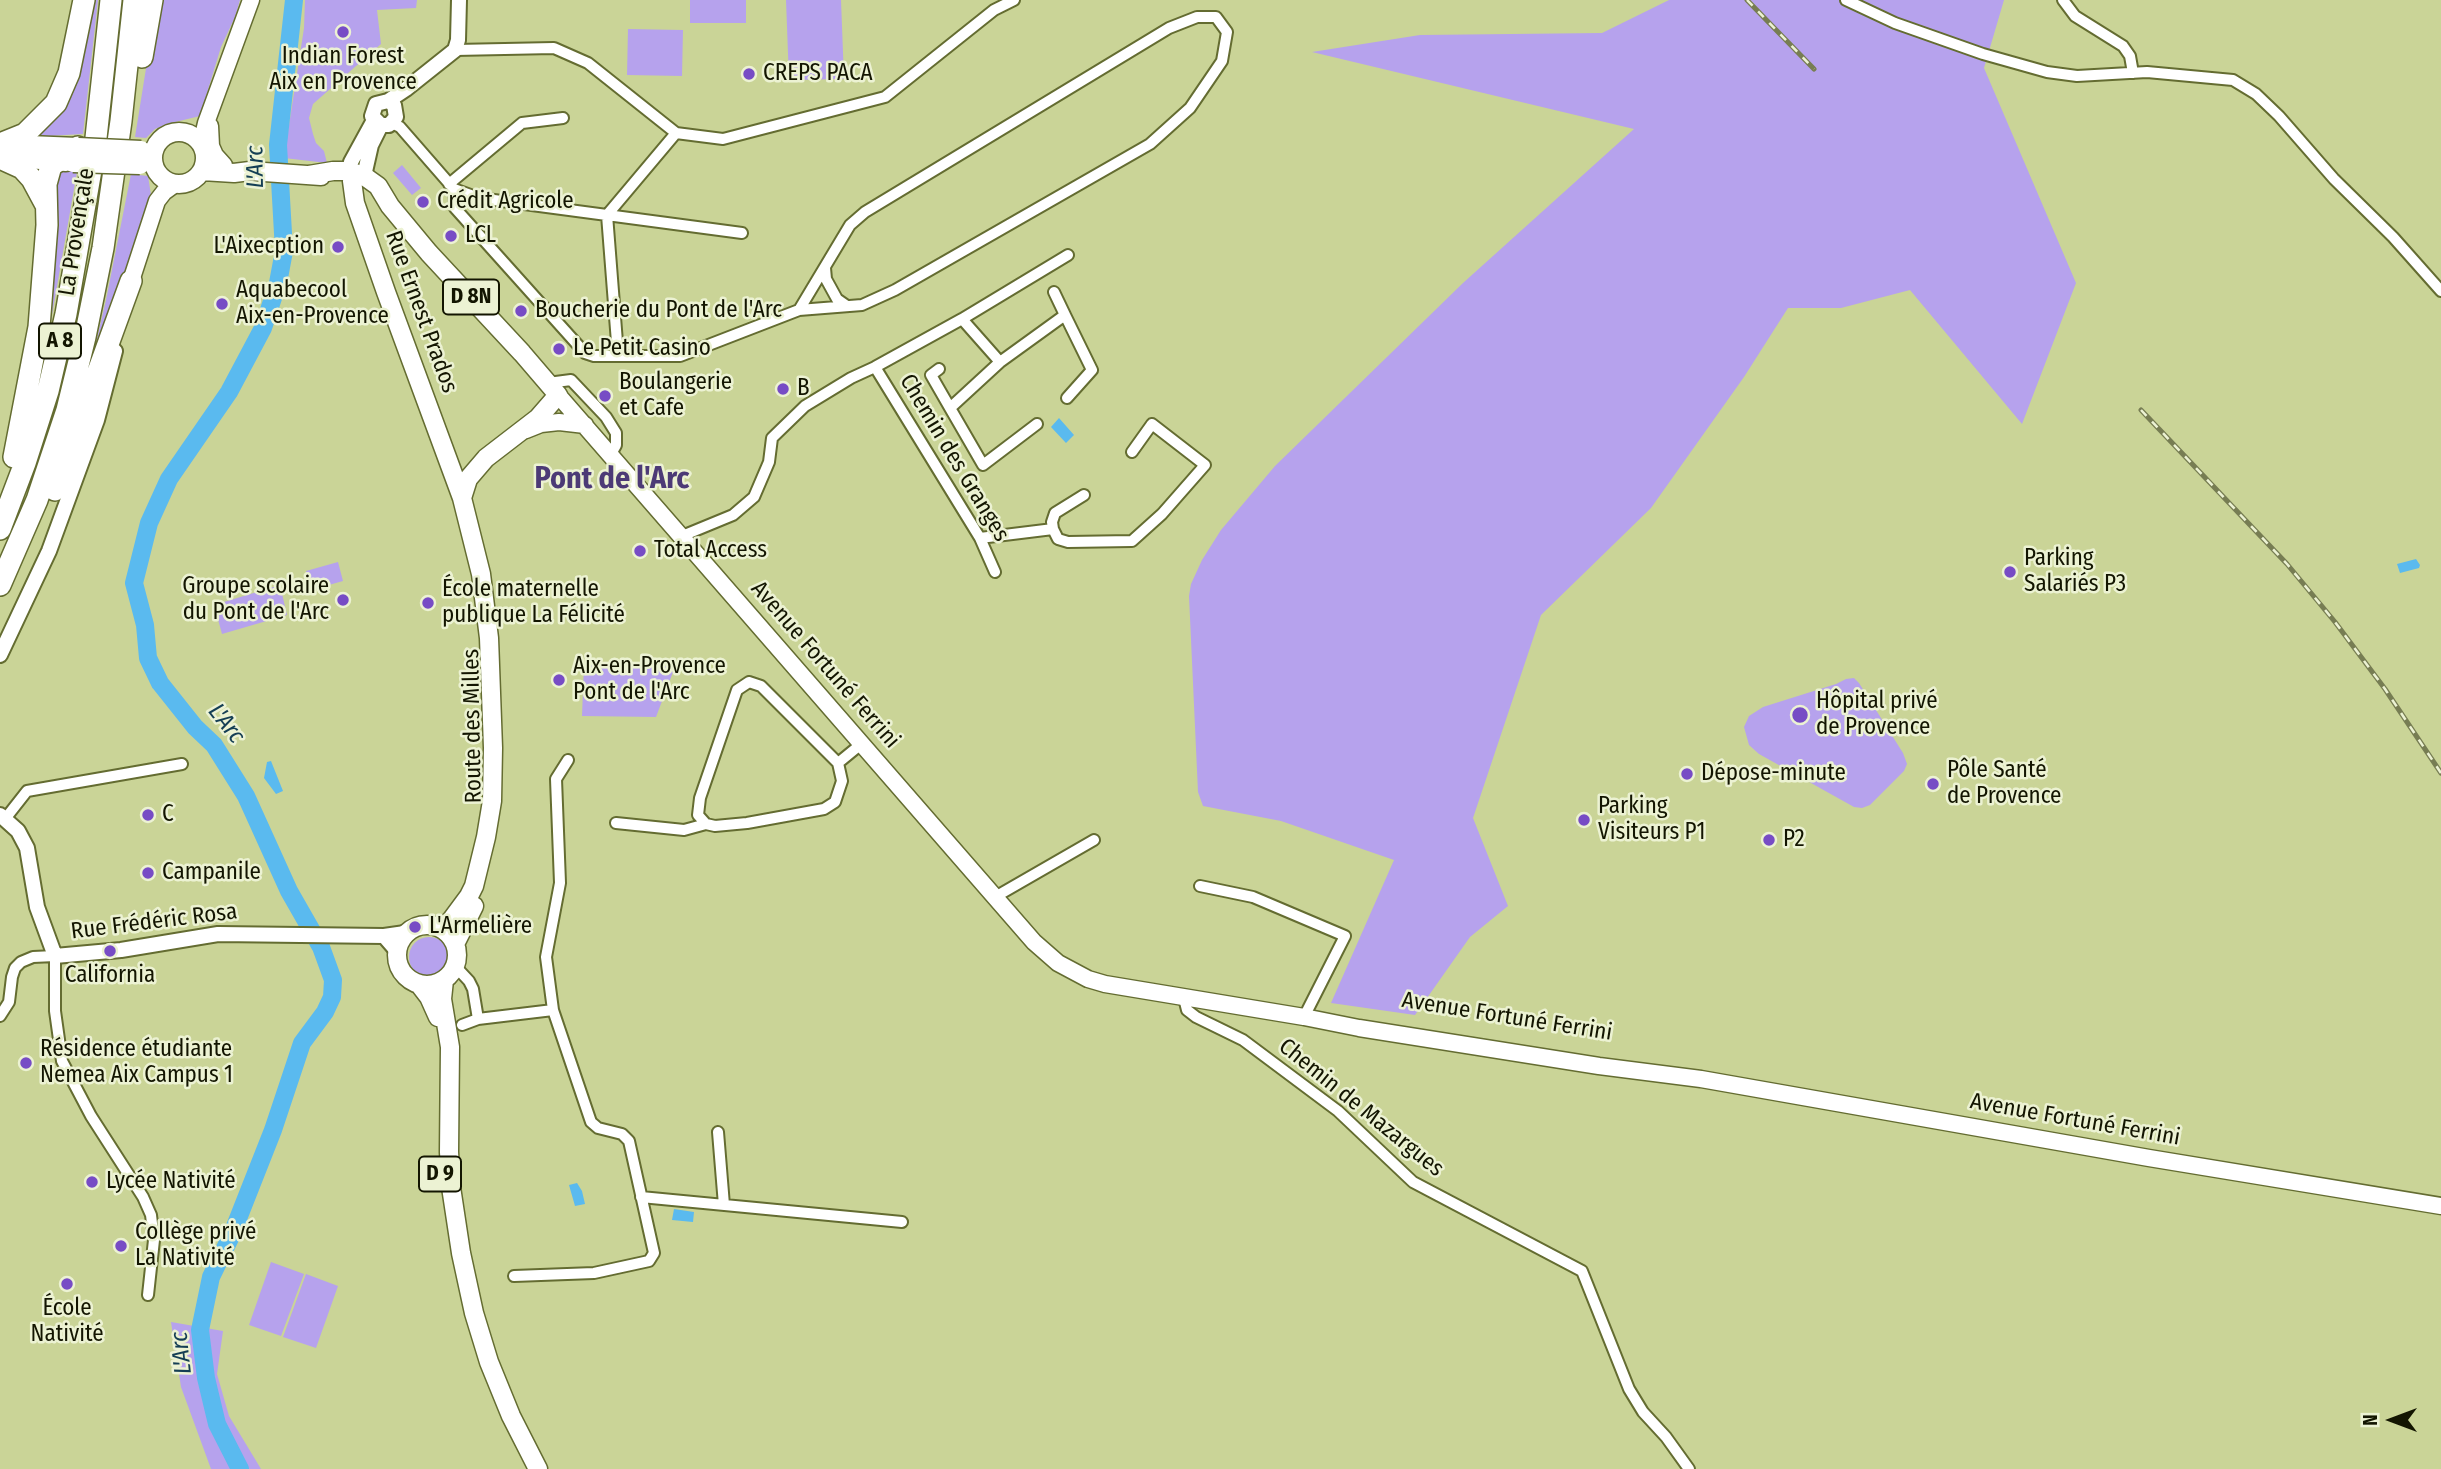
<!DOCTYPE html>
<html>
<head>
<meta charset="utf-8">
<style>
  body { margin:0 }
  #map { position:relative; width:2441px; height:1469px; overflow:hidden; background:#cad497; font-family:"Fira Sans Condensed",sans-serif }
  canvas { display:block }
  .north { position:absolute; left:2357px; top:1385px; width:70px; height:70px; -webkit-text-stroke:5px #ecf2d3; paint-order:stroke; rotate:270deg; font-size:19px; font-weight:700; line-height:28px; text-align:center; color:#131501 }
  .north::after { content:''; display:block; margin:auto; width:24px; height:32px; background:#131501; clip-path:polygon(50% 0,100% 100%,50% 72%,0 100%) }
</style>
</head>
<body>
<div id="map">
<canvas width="2441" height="1469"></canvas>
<div class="north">N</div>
</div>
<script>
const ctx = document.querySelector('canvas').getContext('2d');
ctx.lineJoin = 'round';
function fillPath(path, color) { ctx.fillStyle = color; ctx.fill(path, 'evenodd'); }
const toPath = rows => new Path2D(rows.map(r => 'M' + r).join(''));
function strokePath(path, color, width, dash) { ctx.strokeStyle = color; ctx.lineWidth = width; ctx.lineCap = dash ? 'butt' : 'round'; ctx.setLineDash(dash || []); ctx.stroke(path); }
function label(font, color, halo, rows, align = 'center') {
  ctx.font = font + ' "Fira Sans Condensed",sans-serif'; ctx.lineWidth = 5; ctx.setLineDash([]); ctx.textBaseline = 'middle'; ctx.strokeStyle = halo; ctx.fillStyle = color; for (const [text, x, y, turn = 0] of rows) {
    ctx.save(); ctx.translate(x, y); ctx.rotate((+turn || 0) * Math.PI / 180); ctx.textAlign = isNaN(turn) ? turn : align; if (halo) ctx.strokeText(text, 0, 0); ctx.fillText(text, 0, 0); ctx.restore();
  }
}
fillPath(toPath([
  [88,0,98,0,83,134,30,137,49,119],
  [157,0,240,0,235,17,221,47,200,116,167,124,155,129,146,138,135,137],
  [305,0,417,0,416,8,377,10,381,44,313,104,309,118,313,134,316,143,324,151,327,163,284,158,304,28],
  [690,0,746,0,746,23,690,23],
  [786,0,841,0,844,79,789,80],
  [1669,0,2004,0,1984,68,2076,283,2022,424,1910,290,1841,308,1788,308,1744,377,1651,508,1541,615,1473,818,1508,906,1470,937,1415,1015,1331,1003,1394,860,1281,821,1203,806,1198,792,1189,596,1191,584,1202,560,1221,530,1275,466,1463,283,1634,129,1312,52,1420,35,1602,33],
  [628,29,683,30,682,76,627,75],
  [402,165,421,188,412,195,393,173],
  [60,169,77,172,49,332,53,184],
  [131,174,148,176,151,195,121,295,83,398,106,300],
  [338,562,343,581,311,590,306,571],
  [280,585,287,615,222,634,214,605],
  [584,664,667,666,673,672,656,717,582,716],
  [1854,678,1859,683,1903,753,1907,764,1904,771,1870,805,1862,808,1854,807,1759,754,1749,745,1744,727,1749,716,1763,707,1836,684,1846,679],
  '409 957a20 20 0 1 1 40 0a20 20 0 1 1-40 0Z',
  [271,1262,304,1274,281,1336,249,1325],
  [306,1274,338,1286,316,1348,283,1337],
  [171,1322,223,1331,217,1374,229,1416,261,1469,211,1469,181,1387]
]), '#b6a2ed');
fillPath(toPath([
  [1059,418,1074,435,1066,443,1051,427],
  [2416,559,2420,565,2419,568,2400,573,2397,564],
  [271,761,283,791,276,794,264,778,267,762],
  [577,1183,582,1191,585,1204,575,1206,569,1185],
  [674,1209,694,1212,693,1222,672,1220]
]), '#5abaef');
strokePath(toPath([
  [240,1469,217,1424,206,1378,200,1330,211,1277,232,1234,273,1130,302,1043,325,1012,332,997,333,980,321,947,289,891,246,796,214,745,195,727,160,683,148,658,145,625,134,583,149,523,169,479,229,392,263,328,278,283,284,251,278,145,294,0]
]), '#5abaef', 18);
const minor = toPath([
  [1846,0,1895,23,1983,54,2047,72,2077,76,2147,72,2233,80,2256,94,2279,116,2334,179,2393,237,2441,291],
  [2063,0,2075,16,2123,46,2130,56,2133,73],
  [455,50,554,48,588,63,676,133,723,139,885,97,994,10,1014,0],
  [392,123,400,127,454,189,455,208,585,353,594,356,680,356,799,310,862,305,895,290,1150,144,1190,108,1222,61,1227,32,1216,17,1197,17,1169,28,865,212,850,225,799,310],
  [449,184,522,123,563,118],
  [454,189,479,198,742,233],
  [825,268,826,279,837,299,847,306],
  [1054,292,1065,315],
  [962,319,1000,362,1065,315,1092,370,1067,398],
  [618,355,607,215,676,133],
  [1000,362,950,408,983,465,1037,424],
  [875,367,980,538,995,572],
  [939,369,931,375,950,408],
  [548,383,571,380,606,417,616,433,616,445,611,454],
  [1053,529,1052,522,1055,513,1084,495],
  [682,536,733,515,754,497,769,462,772,438,805,406,851,378,875,367,962,319,1068,255],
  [980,538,1053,529,1058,539,1068,542,1132,541,1162,514,1205,465,1152,424,1132,452],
  [749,682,761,686,838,763,842,781,835,802,824,809,747,823,715,826,706,824,698,815,700,798,737,690,749,682],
  [838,763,860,745],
  [5,819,27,791,182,764],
  [616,823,684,830,706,824],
  [1200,886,1253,897,1345,936,1304,1017],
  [995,897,1094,840],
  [455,966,469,981,473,989,478,1019,553,1010,546,957,560,883,556,779,568,760],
  [1184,998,1187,1010,1196,1017,1243,1040,1338,1111,1413,1182,1582,1271,1629,1389,1643,1412,1666,1437,1689,1469],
  [0,1016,9,1002,12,977,15,968,21,962,33,957,55,956,55,1011,62,1061,91,1116,143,1197,151,1215,154,1240,148,1295],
  [462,1025,478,1019],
  [718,1132,724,1205],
  [641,1197,902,1222],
  [514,1276,594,1273,649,1261,654,1253,629,1141,622,1134,598,1128,591,1122,553,1010]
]);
const tertiary = toPath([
  [388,101,394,105,396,117,389,125,381,125,372,116,376,104,388,101,406,89,455,50,458,40,459,0],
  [374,120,351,162,349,171,352,181,364,176,371,145,381,125],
  [0,655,49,551,97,420,115,351],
  [0,815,18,831,27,848,37,907,55,956,121,950,218,934,384,936,405,933],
  [384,936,397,951]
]);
const secondary = toPath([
  [210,126,211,146,215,155,224,165],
  [201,144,206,123,251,0],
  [131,281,157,201,164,192,175,184],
  [558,395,1034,942,1058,963,1088,979,1105,984,1304,1017,1359,1028,1599,1066,1701,1079,2149,1158,2441,1206],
  [526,430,541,424,559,422,585,425]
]);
const primary = toPath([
  '153 158a26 26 0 1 1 52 0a26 26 0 1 1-52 0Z',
  [4,144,78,147],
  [3,157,66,162],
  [202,171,234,173,250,171,321,176],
  [309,175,333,171,349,171,364,176,378,186,390,206,429,253,522,353,558,395,538,418,486,458,468,479,462,498],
  [352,181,355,203,386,292,462,498,481,574,489,638,493,748,492,801,486,837,474,886,469,896,449,923,438,926],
  '397 955a30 30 0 1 1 60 0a30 30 0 1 1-60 0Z',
  [455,944,474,906],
  [444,980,442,999,450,1047,449,1152,451,1187,461,1253,474,1313,489,1362,511,1416,538,1469],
  [419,984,429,997,438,1017]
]);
const motorway = toPath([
  [142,57,152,0],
  [0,144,25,134,56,103,69,73,84,0],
  [0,158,22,168,32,179,46,205],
  [14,457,39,327,47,225,46,184,51,166,78,147],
  [55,490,131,281],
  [0,529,25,463,48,391,66,314,95,147,111,0],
  [0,585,37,500,67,410,85,337,103,248,121,121,134,0]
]);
strokePath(minor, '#646c31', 14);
strokePath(tertiary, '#646c31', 18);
strokePath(secondary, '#646c31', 19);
strokePath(primary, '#646c31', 21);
strokePath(motorway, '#646c31', 24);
strokePath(minor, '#fff', 10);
strokePath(tertiary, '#fff', 14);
strokePath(secondary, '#fff', 16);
strokePath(primary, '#fff', 18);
strokePath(motorway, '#fff', 21);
const rail = toPath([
  [1747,0,1814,69],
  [2141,410,2287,564,2335,622,2385,689,2441,773]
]);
strokePath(rail, '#777d53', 5);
strokePath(rail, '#ecf2d3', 2.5, [8]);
const primaryBridge = toPath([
  [78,147,141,150],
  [73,163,140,165]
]);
strokePath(primaryBridge, '#646c31', 21, []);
strokePath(primaryBridge, '#fff', 18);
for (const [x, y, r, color] of [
  [343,32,7,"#774cc5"],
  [749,74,7,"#774cc5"],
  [423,202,7,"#774cc5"],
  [451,236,7,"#774cc5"],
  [338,247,7,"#774cc5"],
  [222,304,7,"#774cc5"],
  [521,311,7,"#774cc5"],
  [559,349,7,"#774cc5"],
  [783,389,7,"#774cc5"],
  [605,396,7,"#774cc5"],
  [640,551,7,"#774cc5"],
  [2010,572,7,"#774cc5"],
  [343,600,7,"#774cc5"],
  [428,603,7,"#774cc5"],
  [559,680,7,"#774cc5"],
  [1800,715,9,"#774cc5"],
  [1687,774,7,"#774cc5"],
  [1933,784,7,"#774cc5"],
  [148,815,7,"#774cc5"],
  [1584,820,7,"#774cc5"],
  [1769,840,7,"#774cc5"],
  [148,873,7,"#774cc5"],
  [415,927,7,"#774cc5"],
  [110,951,7,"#774cc5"],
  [26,1063,7,"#774cc5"],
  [92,1182,7,"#774cc5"],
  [121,1246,7,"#774cc5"],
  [67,1284,7,"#774cc5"]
]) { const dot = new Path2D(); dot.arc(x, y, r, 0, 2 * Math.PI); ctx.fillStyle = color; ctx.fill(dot); strokePath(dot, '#ecf2d3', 2.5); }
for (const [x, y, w] of [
  [471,297,56],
  [60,341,42],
  [440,1174,42]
]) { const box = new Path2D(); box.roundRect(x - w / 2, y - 17.5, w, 35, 5); ctx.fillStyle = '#ecf2d3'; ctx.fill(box); strokePath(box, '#131501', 2); }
label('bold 21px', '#131501', null, [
  ["D 8N",471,297],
  ["A 8",60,341],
  ["D 9",440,1174]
]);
label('23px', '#131501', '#ecf2d3', [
  ["Indian Forest",343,57,"center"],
  ["Aix en Provence",343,83,"center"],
  ["CREPS PACA",763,74],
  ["Crédit Agricole",437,202],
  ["LCL",465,236],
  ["L'Aixecption",324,247,"right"],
  ["Aquabecool",236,291],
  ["Aix-en-Provence",236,317],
  ["Boucherie du Pont de l'Arc",535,311],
  ["Le Petit Casino",573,349],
  ["Boulangerie",619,383],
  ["et Cafe",619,409],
  ["B",797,389],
  ["Total Access",654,551],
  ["Parking",2024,559],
  ["Salariés P3",2024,585],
  ["Groupe scolaire",329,587,"right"],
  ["du Pont de l'Arc",329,613,"right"],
  ["École maternelle",442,590],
  ["publique La Félicité",442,616],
  ["Aix-en-Provence",573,667],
  ["Pont de l'Arc",573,693],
  ["Hôpital privé",1816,702],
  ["de Provence",1816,728],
  ["Pôle Santé",1947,771],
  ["de Provence",1947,797],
  ["Dépose-minute",1701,774],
  ["Parking",1598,807],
  ["Visiteurs P1",1598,833],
  ["C",162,815],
  ["P2",1783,840],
  ["Campanile",162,873],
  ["L'Armelière",429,927],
  ["California",110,976,"center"],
  ["Résidence étudiante",40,1050],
  ["Nemea Aix Campus 1",40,1076],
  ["Lycée Nativité",106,1182],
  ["Collège privé",135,1233],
  ["La Nativité",135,1259],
  ["École",67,1309,"center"],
  ["Nativité",67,1335,"center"]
], 'left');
label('23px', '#131501', '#ecf2d3', [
  ["La Provençale",77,232,-81],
  ["Rue Ernest Prados",421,312,70],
  ["Chemin des Granges",954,458,59],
  ["Avenue Fortuné Ferrini",825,665,49],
  ["Route des Milles",473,726,-91],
  ["Rue Frédéric Rosa",154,922,-7],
  ["Avenue Fortuné Ferrini",1507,1017,9],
  ["Chemin de Mazargues",1361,1108,39],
  ["Avenue Fortuné Ferrini",2075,1120,10]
]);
label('italic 24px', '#143e54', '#ecf2d3', [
  ["L'Arc",256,167,-91],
  ["L'Arc",226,724,52],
  ["L'Arc",182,1353,-96]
]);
label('bold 30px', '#4c3a76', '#ecf2d3', [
  ["Pont de l'Arc",612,480]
]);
</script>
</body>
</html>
